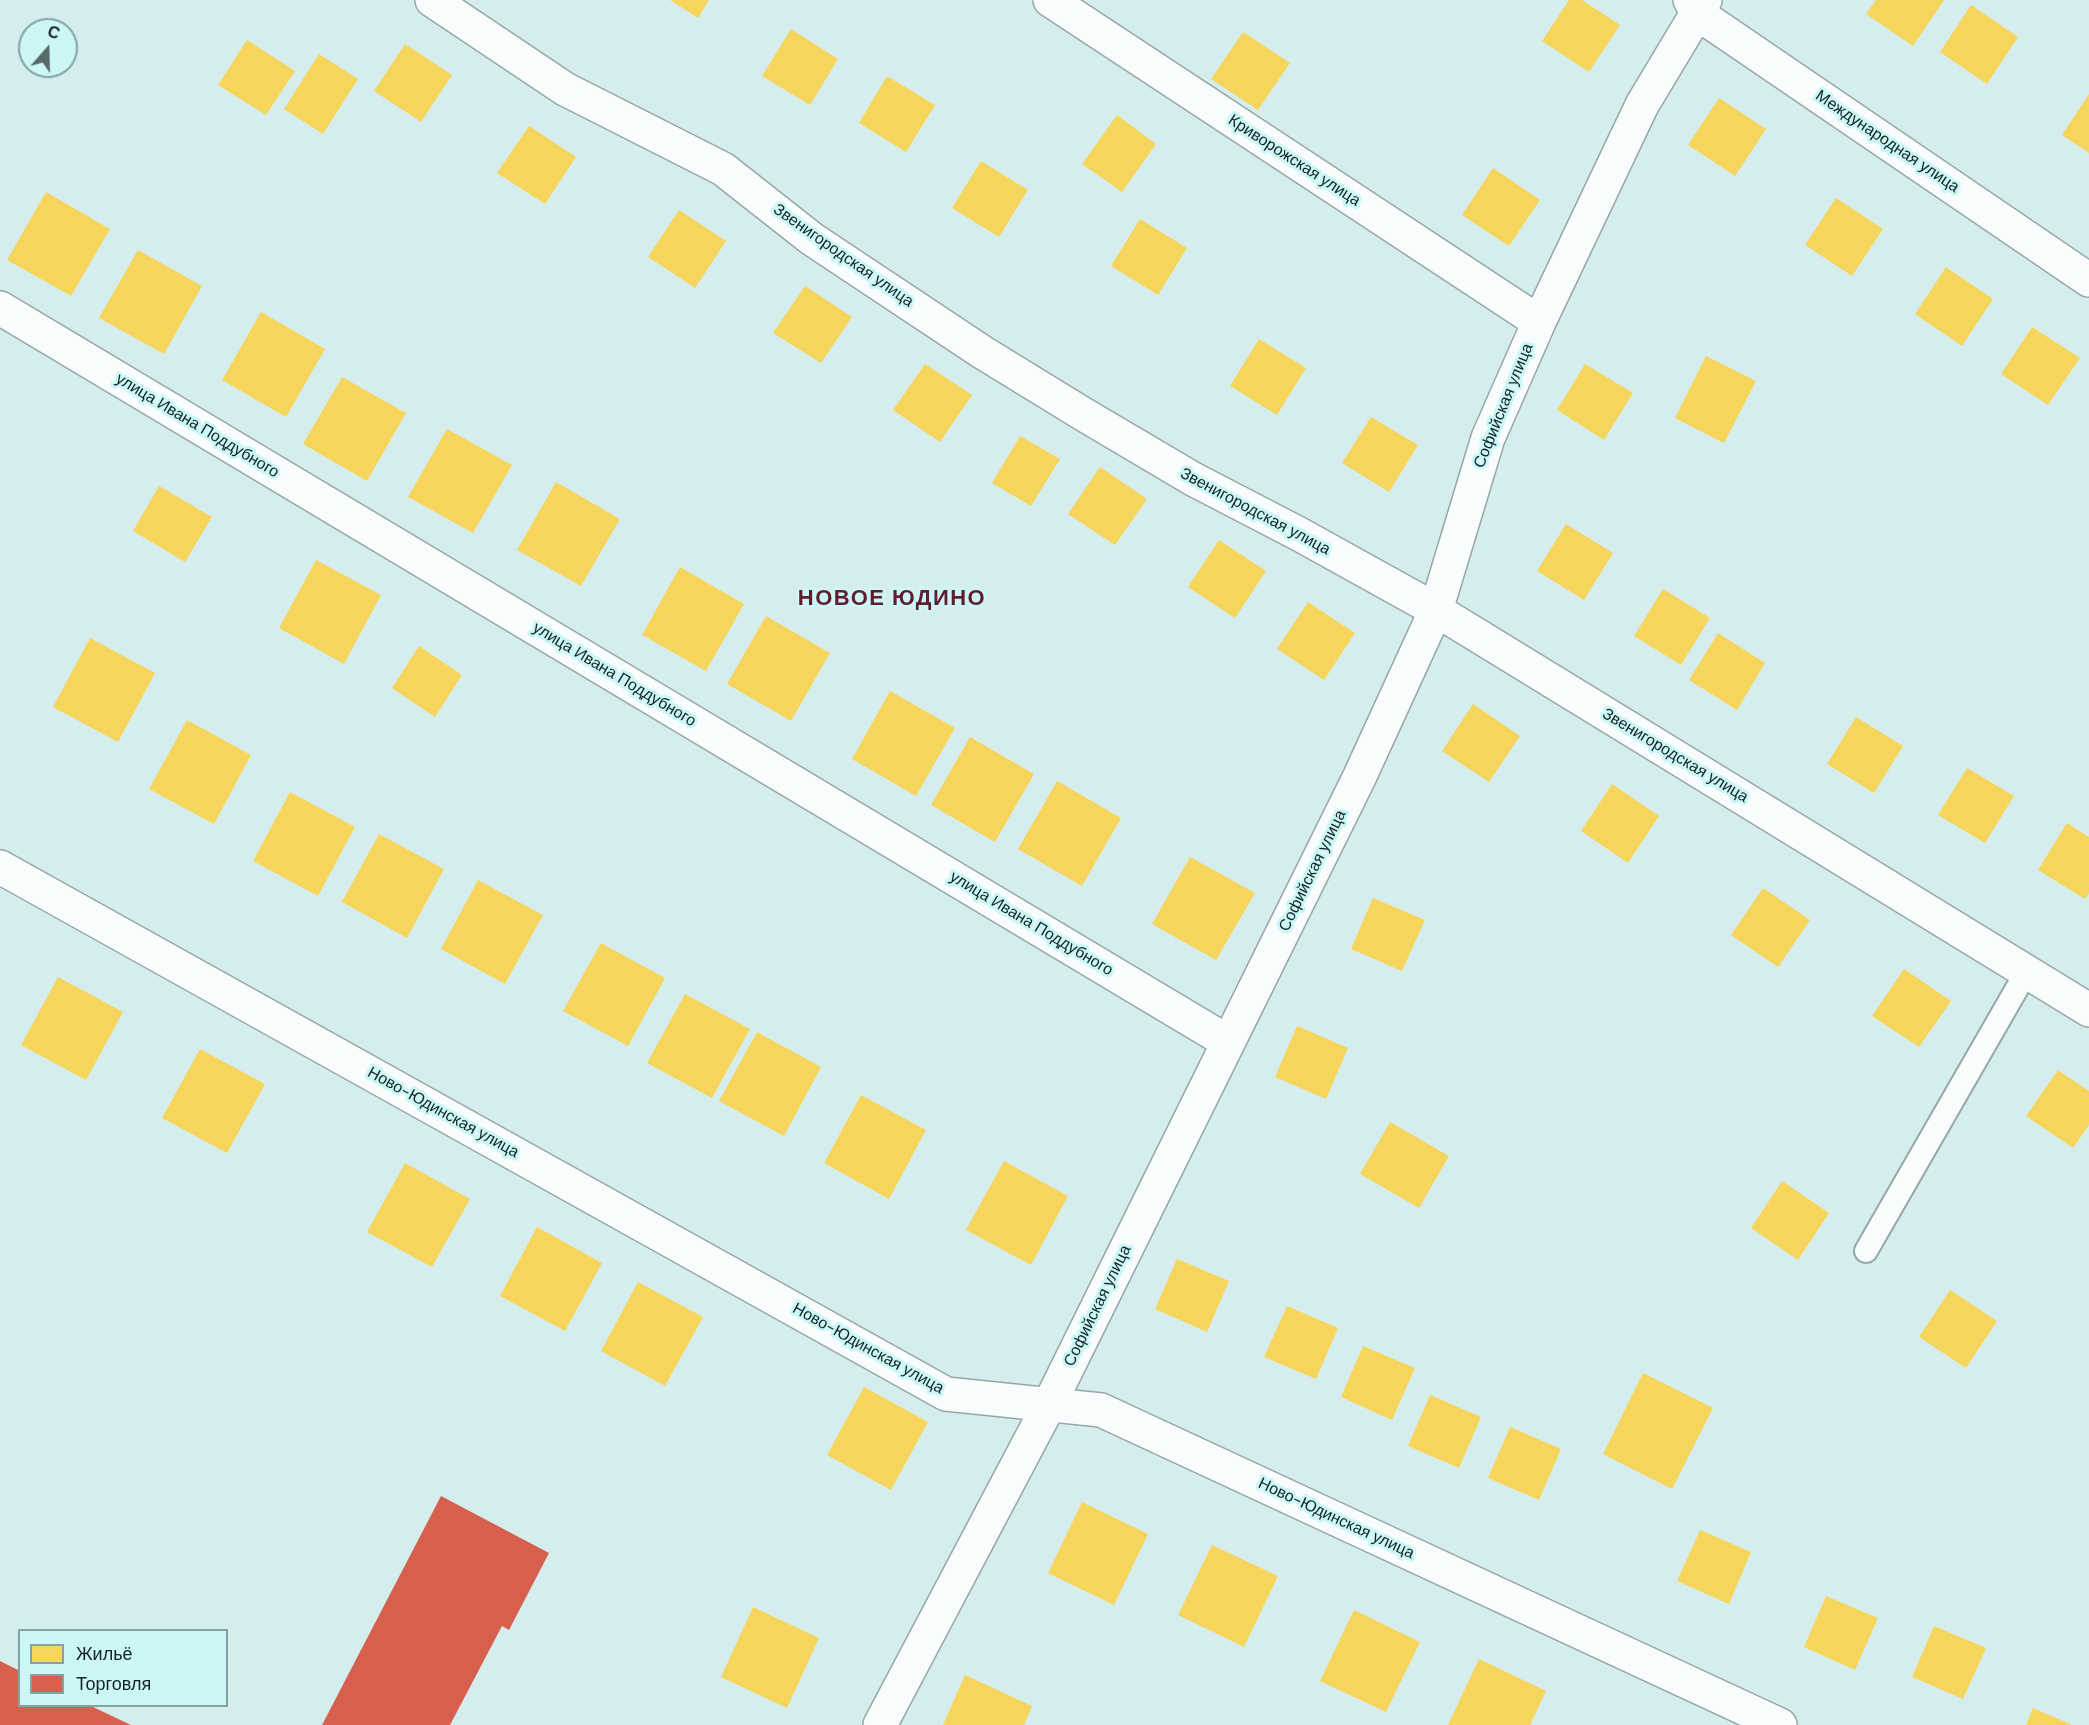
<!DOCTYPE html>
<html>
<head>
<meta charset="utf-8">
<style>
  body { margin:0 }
  #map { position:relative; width:2089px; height:1725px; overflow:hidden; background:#d6eded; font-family:"DM Sans",sans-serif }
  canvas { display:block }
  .legend { position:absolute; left:18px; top:1629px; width:210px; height:78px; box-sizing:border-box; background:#ccf7f7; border:2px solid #82a3a3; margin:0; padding:8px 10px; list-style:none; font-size:18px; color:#142424 }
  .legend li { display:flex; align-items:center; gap:12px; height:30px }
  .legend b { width:30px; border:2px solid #82a3a3 }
  .north { position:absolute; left:18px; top:18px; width:60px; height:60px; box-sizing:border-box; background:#ccf7f7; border:2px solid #82a3a3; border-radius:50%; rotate:20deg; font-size:16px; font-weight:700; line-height:24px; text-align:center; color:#142424 }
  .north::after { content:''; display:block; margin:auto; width:21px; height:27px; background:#586a6a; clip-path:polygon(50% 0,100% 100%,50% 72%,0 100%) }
</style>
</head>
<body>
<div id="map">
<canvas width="2089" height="1725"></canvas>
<ul class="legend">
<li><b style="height:16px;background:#f6d55c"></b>Жильё</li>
<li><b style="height:16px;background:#d6604d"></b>Торговля</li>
</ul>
<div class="north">С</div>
</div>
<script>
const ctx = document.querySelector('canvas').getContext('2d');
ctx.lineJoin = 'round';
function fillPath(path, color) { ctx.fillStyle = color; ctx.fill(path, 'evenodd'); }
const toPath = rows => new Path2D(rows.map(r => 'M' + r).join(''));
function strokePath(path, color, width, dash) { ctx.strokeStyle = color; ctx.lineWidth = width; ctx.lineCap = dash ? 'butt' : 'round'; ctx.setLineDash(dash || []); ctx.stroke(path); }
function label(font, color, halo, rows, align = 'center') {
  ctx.font = font + ' "DM Sans",sans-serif'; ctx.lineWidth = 6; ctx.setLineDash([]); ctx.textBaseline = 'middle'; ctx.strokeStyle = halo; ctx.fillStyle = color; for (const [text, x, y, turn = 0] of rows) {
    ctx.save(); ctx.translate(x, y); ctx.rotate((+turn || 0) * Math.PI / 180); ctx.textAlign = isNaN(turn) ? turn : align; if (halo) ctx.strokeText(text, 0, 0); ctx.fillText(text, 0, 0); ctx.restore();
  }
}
fillPath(toPath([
  [670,0,709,0,698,18],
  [1569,0,1582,0,1620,25,1589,72,1542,41],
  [1876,0,1944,0,1913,46,1866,14],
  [1971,5,2018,37,1987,84,1940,52],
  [791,29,838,59,810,105,762,76],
  [1243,32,1290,63,1258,110,1211,79],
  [247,40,295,71,266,115,218,85],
  [405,44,452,75,421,122,374,91],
  [319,54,358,79,323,134,284,109],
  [887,76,935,105,906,152,859,123],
  [2089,94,2089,153,2062,135],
  [1719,98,1766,129,1735,176,1688,145],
  [1117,115,1156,144,1122,192,1082,164],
  [529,126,576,157,545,204,497,173],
  [981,161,1028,190,999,237,952,208],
  [1493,168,1540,200,1509,246,1462,215],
  [46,192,110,229,71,296,7,260],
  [1836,198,1883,229,1852,276,1805,245],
  [679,210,726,241,695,288,648,257],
  [1140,219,1187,248,1158,295,1111,266],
  [138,250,202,286,164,354,99,318],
  [1946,267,1993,299,1962,346,1915,314],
  [805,286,852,317,821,363,773,333],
  [261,312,325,349,286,417,222,380],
  [2032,327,2080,358,2048,405,2001,374],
  [1259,339,1306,368,1277,415,1230,386],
  [1706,356,1756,381,1724,443,1675,418],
  [925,364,972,395,940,442,893,410],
  [1585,364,1633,393,1604,440,1557,410],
  [342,377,406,413,367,481,303,444],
  [1371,417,1418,445,1389,492,1342,463],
  [447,429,512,465,473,533,408,497],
  [1020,436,1060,459,1031,506,992,483],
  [1100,467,1147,499,1115,545,1068,514],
  [556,482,620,519,581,586,517,550],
  [159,486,212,517,185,562,133,531],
  [1566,524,1613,553,1584,600,1537,571],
  [1219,540,1266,571,1235,618,1188,587],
  [316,560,381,595,344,664,279,628],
  [680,567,744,604,706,671,642,635],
  [1663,589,1710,618,1681,665,1634,636],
  [1308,602,1355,633,1324,680,1277,649],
  [766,616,830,653,791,721,727,684],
  [1718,633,1765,663,1737,710,1689,680],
  [90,638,155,673,118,742,53,707],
  [419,646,462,675,435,717,392,688],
  [890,691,955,728,916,796,852,759],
  [1473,704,1520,736,1489,782,1442,751],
  [1856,717,1903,746,1874,793,1827,764],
  [187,720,251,755,214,824,149,789],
  [970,737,1034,774,995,842,931,805],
  [1967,768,2014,796,1985,843,1938,815],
  [1057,781,1121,818,1082,886,1018,849],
  [1612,784,1659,816,1628,863,1581,831],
  [290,792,355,827,318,896,253,861],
  [2067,823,2089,837,2089,893,2085,899,2038,870],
  [379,834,444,869,407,938,342,902],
  [1190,857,1255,893,1216,960,1152,924],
  [478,880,543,915,505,984,441,949],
  [1763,888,1810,920,1778,967,1731,935],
  [1373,898,1425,920,1402,971,1351,949],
  [601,943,665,978,628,1046,563,1011],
  [1904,969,1951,1001,1919,1047,1872,1016],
  [58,977,123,1012,86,1080,21,1045],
  [685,994,750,1029,712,1098,647,1063],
  [1297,1026,1348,1048,1326,1099,1275,1077],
  [757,1032,821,1067,784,1136,719,1101],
  [200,1049,265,1084,227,1153,162,1118],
  [2058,1070,2089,1091,2089,1125,2073,1148,2026,1116],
  [861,1095,926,1130,889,1199,824,1163],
  [1390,1122,1449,1156,1419,1208,1360,1174],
  [1004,1161,1068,1196,1031,1265,966,1230],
  [405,1163,470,1199,432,1267,367,1232],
  [1782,1181,1829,1213,1798,1260,1751,1228],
  [537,1227,602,1263,565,1331,500,1296],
  [1177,1259,1229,1281,1207,1332,1155,1309],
  [638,1282,703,1317,665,1386,601,1351],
  [1950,1290,1997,1321,1966,1368,1919,1337],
  [1287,1306,1338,1328,1316,1379,1264,1357],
  [1363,1346,1415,1368,1392,1420,1341,1397],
  [1643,1373,1713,1408,1672,1489,1603,1454],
  [864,1387,928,1422,891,1490,827,1455],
  [1430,1395,1481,1417,1459,1468,1408,1446],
  [1510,1427,1561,1449,1539,1500,1488,1478],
  [1082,1502,1148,1534,1114,1605,1048,1573],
  [1700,1530,1751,1552,1729,1604,1677,1581],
  [1212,1545,1278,1576,1244,1647,1178,1615],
  [1826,1596,1878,1618,1855,1670,1804,1647],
  [753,1607,819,1638,787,1708,721,1677],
  [1354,1610,1420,1642,1386,1712,1320,1681],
  [1934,1626,1986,1648,1963,1699,1912,1677],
  [1479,1659,1546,1691,1530,1725,1448,1725],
  [965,1675,1032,1706,1024,1725,943,1725],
  [2033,1708,2072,1725,2026,1725]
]), '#f6d55c');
fillPath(toPath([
  [441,1496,549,1553,509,1630,502,1626,450,1725,322,1725],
  [0,1661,20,1671,20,1706,91,1706,131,1725,0,1725]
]), '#d6604d');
const service = toPath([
  [1866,1251,2027,971]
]);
const minor = toPath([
  [432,0,565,89,723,169,812,239,982,352,1083,414,1193,479,1299,534,1436,610,2089,1010],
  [1050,0,1539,322],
  [1690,0,1697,13,2089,280],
  [0,308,1228,1042],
  [0,867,946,1394,1101,1410,1780,1725],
  [880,1725,1050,1403,1359,778,1436,610,1488,438,1539,322,1642,105,1705,0]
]);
strokePath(service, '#96a7a7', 26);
strokePath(minor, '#96a7a7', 36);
strokePath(service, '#f9fcfc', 22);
strokePath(minor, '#f9fcfc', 33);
label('16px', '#142424', '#ccf7f7', [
  ["Международная улица",1887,142,34],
  ["Криворожская улица",1294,161,33],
  ["Звенигородская улица",843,256,35],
  ["Софийская улица",1504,406,-68],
  ["улица Ивана Поддубного",197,426,31],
  ["Звенигородская улица",1255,512,28],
  ["улица Ивана Поддубного",614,675,31],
  ["Звенигородская улица",1675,756,31],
  ["Софийская улица",1313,871,-64],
  ["улица Ивана Поддубного",1031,924,31],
  ["Ново-Юдинская улица",443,1113,29],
  ["Софийская улица",1098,1306,-64],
  ["Ново-Юдинская улица",868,1349,29],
  ["Ново-Юдинская улица",1336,1519,25]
]);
ctx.letterSpacing = '1.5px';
label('bold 22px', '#611c2f', '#ccf7f7', [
  ["НОВОЕ ЮДИНО",892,599]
]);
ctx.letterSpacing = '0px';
</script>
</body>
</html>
